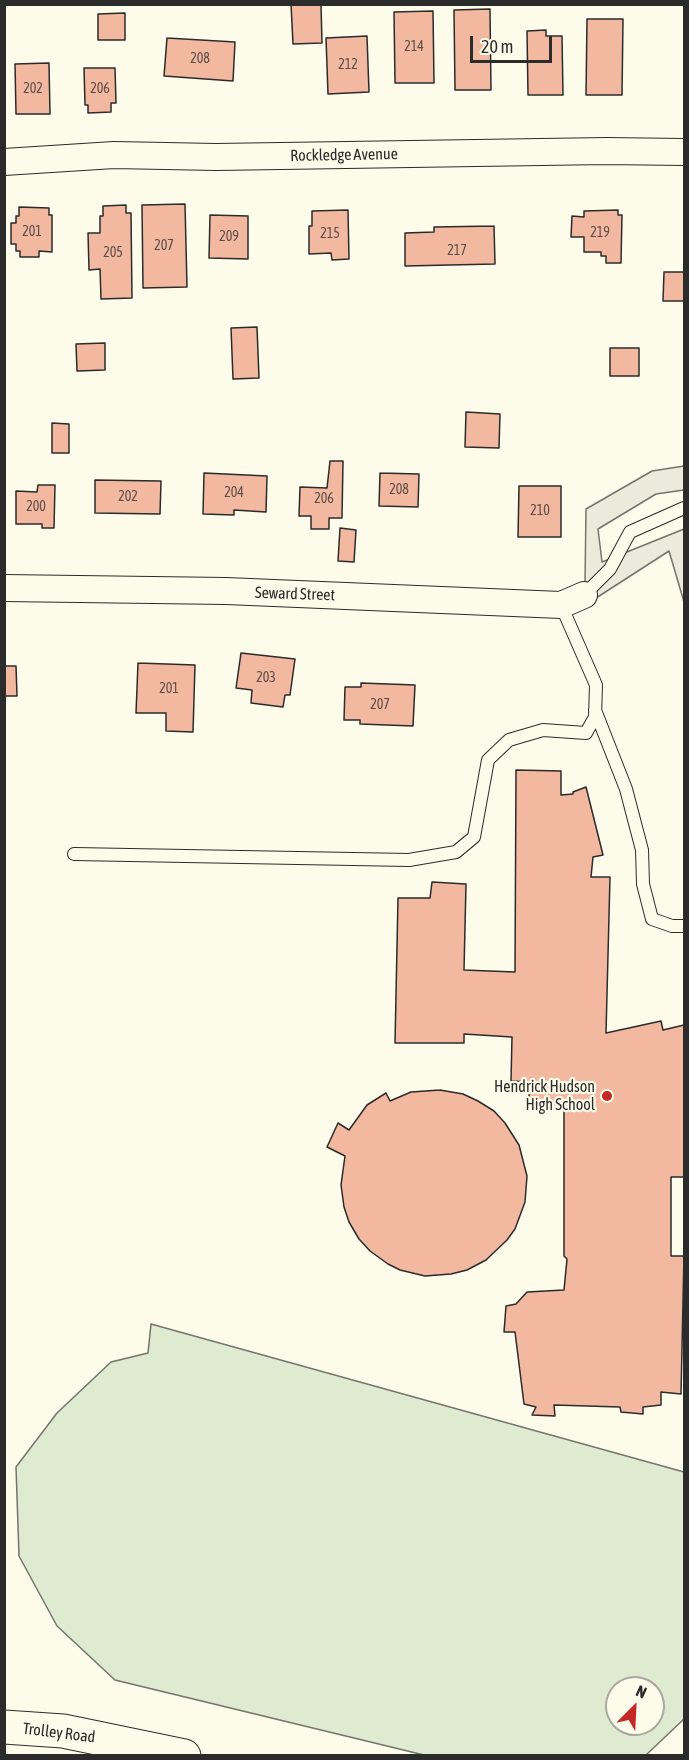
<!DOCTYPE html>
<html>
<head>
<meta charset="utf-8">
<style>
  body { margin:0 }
  #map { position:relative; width:689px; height:1760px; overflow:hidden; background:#fdfbea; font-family:"Asap Condensed",sans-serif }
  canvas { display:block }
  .frame { position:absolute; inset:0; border:6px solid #2b2b2b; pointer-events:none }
  .north { position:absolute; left:605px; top:1676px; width:60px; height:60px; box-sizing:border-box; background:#fdfbea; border:2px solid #a9a89e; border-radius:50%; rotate:24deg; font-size:16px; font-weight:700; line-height:24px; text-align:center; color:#2b2b2b }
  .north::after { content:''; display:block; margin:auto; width:21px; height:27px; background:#c62828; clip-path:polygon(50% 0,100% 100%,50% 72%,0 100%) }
  .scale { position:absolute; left:470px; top:36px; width:82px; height:27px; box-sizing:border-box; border:3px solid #2b2b2b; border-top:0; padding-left:8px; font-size:18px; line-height:21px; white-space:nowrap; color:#2b2b2b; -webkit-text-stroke:4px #fdfbea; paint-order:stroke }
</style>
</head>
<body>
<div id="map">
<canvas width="689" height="1760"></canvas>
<div class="frame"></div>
<div class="north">N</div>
<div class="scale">20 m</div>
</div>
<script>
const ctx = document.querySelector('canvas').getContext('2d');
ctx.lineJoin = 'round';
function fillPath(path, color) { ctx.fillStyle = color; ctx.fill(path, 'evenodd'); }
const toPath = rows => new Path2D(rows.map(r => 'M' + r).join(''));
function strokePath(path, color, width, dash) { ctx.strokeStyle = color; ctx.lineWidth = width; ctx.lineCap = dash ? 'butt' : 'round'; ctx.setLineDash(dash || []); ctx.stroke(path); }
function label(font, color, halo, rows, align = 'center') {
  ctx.font = font + ' "Asap Condensed",sans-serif'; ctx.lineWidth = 4.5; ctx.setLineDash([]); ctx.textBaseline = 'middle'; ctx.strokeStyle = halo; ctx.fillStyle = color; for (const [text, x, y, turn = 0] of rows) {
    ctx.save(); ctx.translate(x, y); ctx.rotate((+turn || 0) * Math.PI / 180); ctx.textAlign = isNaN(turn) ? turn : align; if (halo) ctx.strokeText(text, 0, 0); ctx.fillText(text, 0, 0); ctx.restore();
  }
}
const green = toPath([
  [151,1324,684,1472,684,1719,646,1755,424,1755,115,1680,57,1626,19,1556,16,1467,57,1413,111,1362,148,1353,151,1324],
  [617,1688,653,1688,653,1724,617,1724,617,1688]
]);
fillPath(green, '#deebd1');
strokePath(green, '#74746e', 1.5);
const parking = toPath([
  [684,466,684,490,656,494,598,529,602,562,684,529,684,602,669,551,593,600,585,583,586,509,652,471,684,466]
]);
fillPath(parking, '#eceadb');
strokePath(parking, '#74746e', 1.5);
const building = toPath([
  [291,4,321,4,322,43,293,44,291,4],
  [490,9,491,90,455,90,454,10,490,9],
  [433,11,434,83,395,83,394,12,433,11],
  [125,13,125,40,98,40,98,14,125,13],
  [587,19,623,19,622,95,586,95,587,19],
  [546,30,546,36,562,36,563,95,528,95,527,31,546,30],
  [367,36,369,92,328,94,326,38,367,36],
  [167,38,235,42,233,81,164,76,167,38],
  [49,63,50,114,16,114,15,64,49,63],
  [84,68,115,68,116,103,111,103,111,112,88,113,88,105,85,105,84,68],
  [185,204,187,287,143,288,142,205,185,204],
  [126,205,126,213,131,213,132,298,101,299,100,269,89,270,88,233,100,233,100,216,103,216,103,206,126,205],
  [19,207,49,208,49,215,52,215,52,252,39,251,39,257,20,257,20,251,16,251,16,244,11,244,11,223,16,223,16,216,19,216,19,207],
  [348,210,349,259,332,260,331,253,309,254,309,226,312,226,312,211,348,210],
  [618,210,618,215,622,215,621,263,606,263,606,256,601,256,601,252,584,252,584,237,571,237,572,216,584,217,584,211,618,210],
  [210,215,248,216,248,259,209,258,210,215],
  [494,226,495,264,405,266,405,233,434,232,434,227,494,226],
  [664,272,684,272,684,301,663,301,664,272],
  [257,327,259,378,233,379,231,328,257,327],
  [105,343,105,370,77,371,76,344,105,343],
  [610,348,639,348,639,376,610,376,610,348],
  [466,412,500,414,499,448,465,447,466,412],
  [52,423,69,424,69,453,52,453,52,423],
  [330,461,343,461,342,518,329,518,329,529,311,529,311,516,299,516,300,487,327,488,330,461],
  [204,473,267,476,266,512,234,510,234,515,203,514,204,473],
  [380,473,419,474,418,507,379,506,380,473],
  [95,480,161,481,160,514,95,513,95,480],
  [38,485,55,485,54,528,42,528,42,524,16,524,16,491,37,492,38,485],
  [519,486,561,486,561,537,518,537,519,486],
  [340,528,356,530,354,562,338,561,340,528],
  [241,653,295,659,290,695,285,695,283,707,251,703,252,690,236,688,241,653],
  [138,663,195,665,193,732,166,731,166,713,136,713,138,663],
  [4,666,16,666,17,696,4,696,4,666],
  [361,683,415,685,413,726,360,724,360,720,344,720,345,687,361,687,361,683],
  [516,770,561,771,561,795,573,794,573,792,586,787,603,855,593,857,591,877,610,877,606,1033,661,1021,663,1030,684,1025,684,1177,671,1177,671,1256,684,1256,681,1394,661,1392,661,1405,643,1407,643,1414,621,1412,620,1407,554,1405,555,1416,532,1415,536,1407,524,1404,515,1332,504,1332,506,1306,516,1304,527,1292,564,1290,567,1259,564,1256,564,1109,529,1110,529,1082,511,1081,512,1037,464,1034,464,1043,395,1043,398,898,430,898,432,882,466,884,464,970,515,972,516,770],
  [440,1090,463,1094,478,1101,494,1111,505,1123,519,1145,527,1176,525,1202,515,1229,507,1240,486,1260,467,1270,451,1274,425,1276,400,1270,388,1264,370,1251,359,1239,349,1222,344,1207,341,1185,345,1156,327,1147,338,1123,349,1130,367,1105,386,1093,390,1101,411,1092,440,1090]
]);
fillPath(building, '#f2b8a0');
strokePath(building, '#2b2b2b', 1.5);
const lane = toPath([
  [584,595,610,569,630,532,684,508],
  [595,710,626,789,642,850,643,884,652,919,672,926,684,926],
  [74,854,409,860,456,852,474,837,488,760,509,740,543,730,586,733,595,717,596,685,561,605]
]);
const street = toPath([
  [4,162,114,155,216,157,606,151,684,152],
  [4,588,226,591,561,605,584,595]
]);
const secondary = toPath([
  [4,1727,63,1731,184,1756]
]);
strokePath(lane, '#2b2b2b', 14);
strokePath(street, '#2b2b2b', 28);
strokePath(secondary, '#2b2b2b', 35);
strokePath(lane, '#fdfbea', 12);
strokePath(street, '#fdfbea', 26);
strokePath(secondary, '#fdfbea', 33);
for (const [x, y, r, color] of [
  [607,1096,6,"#c62828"]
]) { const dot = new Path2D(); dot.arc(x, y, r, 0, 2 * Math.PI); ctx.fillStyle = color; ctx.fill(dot); strokePath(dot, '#fdfbea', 2); }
label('14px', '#5d4e48', null, [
  ["214",414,47],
  ["208",200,59],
  ["212",348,65],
  ["202",33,89],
  ["206",100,89],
  ["201",32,232],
  ["219",600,233],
  ["215",330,234],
  ["209",229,237],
  ["207",164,246],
  ["217",457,251],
  ["205",113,253],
  ["208",399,490],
  ["204",234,493],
  ["202",128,497],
  ["206",324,499],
  ["200",36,507],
  ["210",540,511],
  ["203",266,678],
  ["201",169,689],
  ["207",380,705]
]);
label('16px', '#2b2b2b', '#fdfbea', [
  ["Rockledge Avenue",344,155,-1],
  ["Seward Street",295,594,2],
  ["Trolley Road",59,1733,7]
]);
label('16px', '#2b2b2b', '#fdfbea', [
  ["Hendrick Hudson",595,1087],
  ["High School",595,1105]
], 'right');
</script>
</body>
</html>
